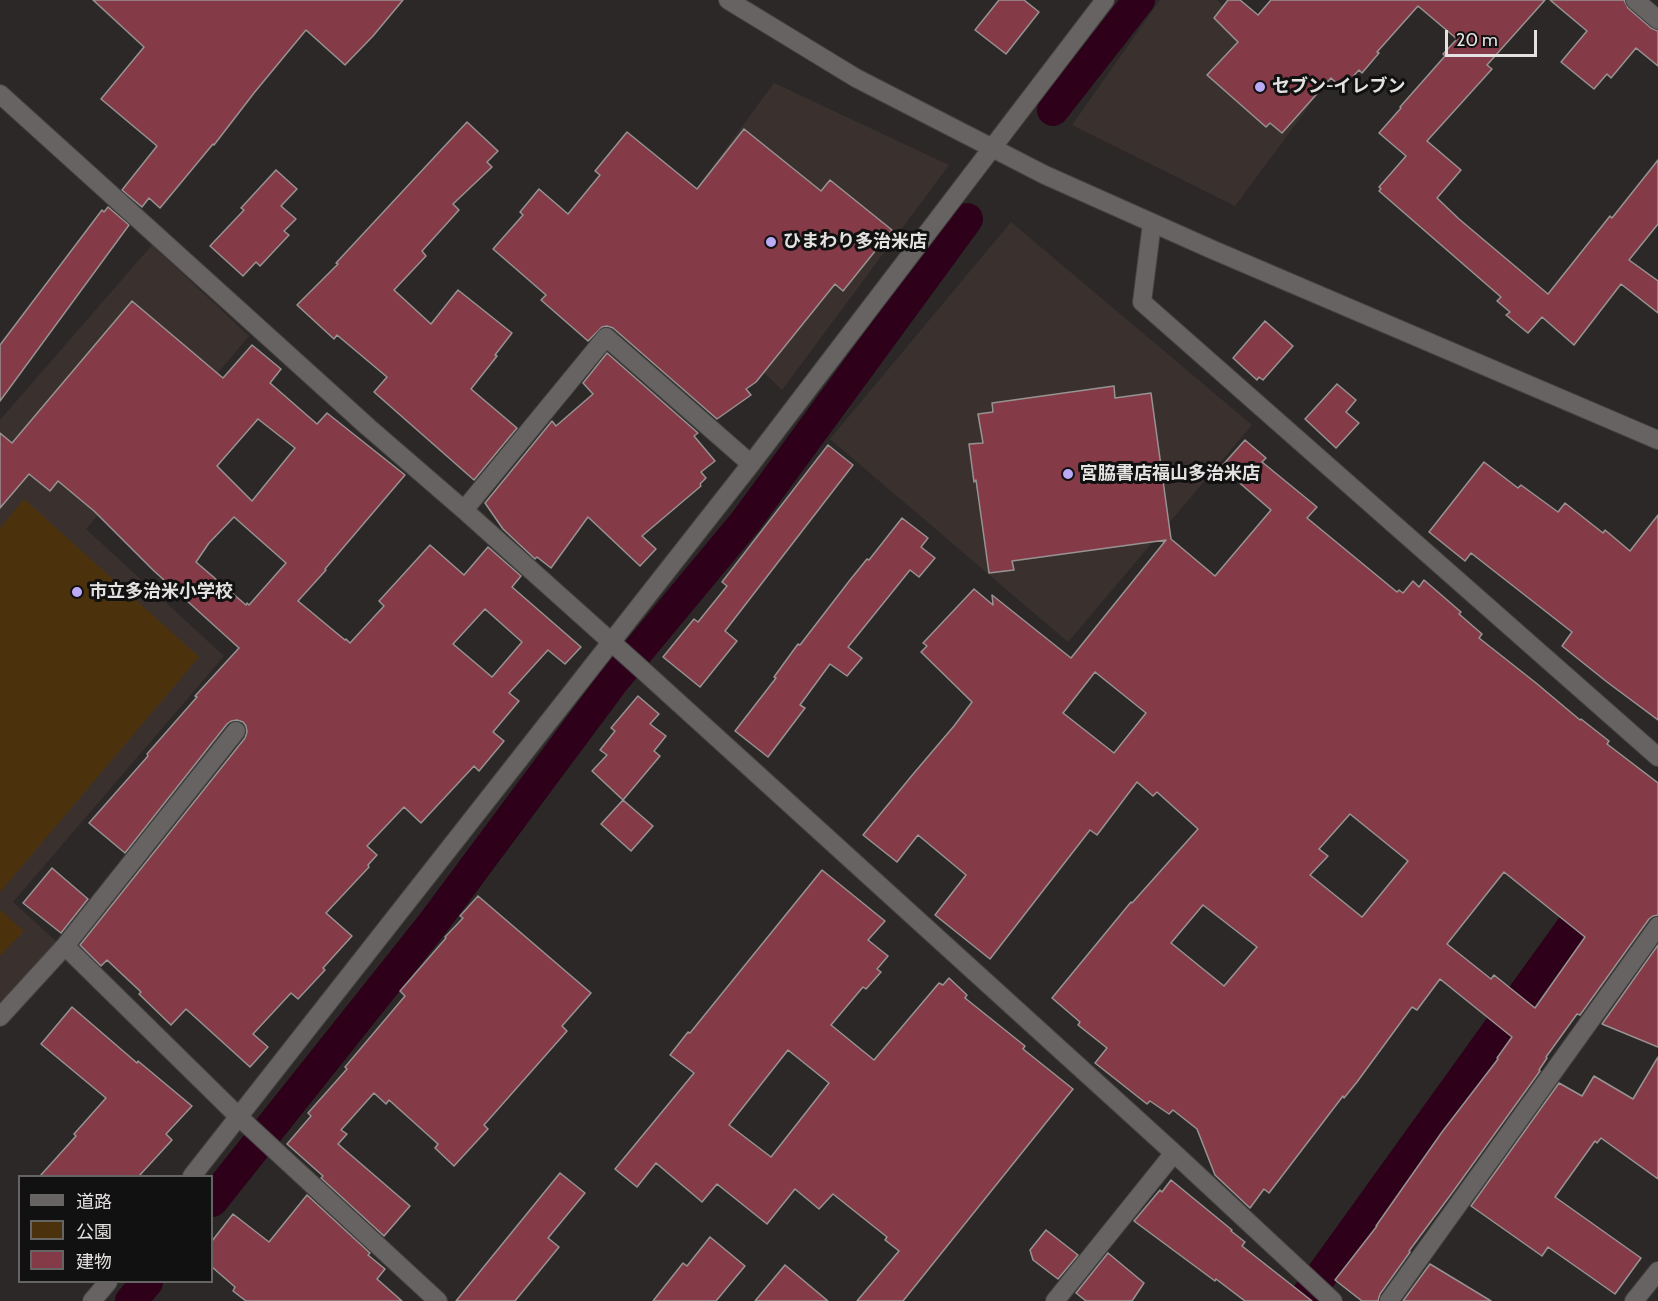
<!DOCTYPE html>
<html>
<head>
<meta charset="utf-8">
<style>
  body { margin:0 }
  #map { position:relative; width:1658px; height:1301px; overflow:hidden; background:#2b2827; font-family:Cabin,"Noto Sans JP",sans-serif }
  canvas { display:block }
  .legend { position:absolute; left:18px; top:1175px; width:195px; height:108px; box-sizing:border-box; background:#121111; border:2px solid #666564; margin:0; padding:8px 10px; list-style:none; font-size:18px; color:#e4e2e1 }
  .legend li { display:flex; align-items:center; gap:12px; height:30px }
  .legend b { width:30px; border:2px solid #666564 }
  .scale { position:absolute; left:1445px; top:30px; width:92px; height:27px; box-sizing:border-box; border:3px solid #e4e2e1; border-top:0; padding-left:8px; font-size:18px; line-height:21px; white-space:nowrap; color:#e4e2e1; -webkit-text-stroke:4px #121111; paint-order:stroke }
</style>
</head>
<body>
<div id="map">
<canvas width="1658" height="1301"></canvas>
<ul class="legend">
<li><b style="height:8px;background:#666362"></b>道路</li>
<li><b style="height:16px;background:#4c310d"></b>公園</li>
<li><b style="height:16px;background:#853b47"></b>建物</li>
</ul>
<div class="scale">20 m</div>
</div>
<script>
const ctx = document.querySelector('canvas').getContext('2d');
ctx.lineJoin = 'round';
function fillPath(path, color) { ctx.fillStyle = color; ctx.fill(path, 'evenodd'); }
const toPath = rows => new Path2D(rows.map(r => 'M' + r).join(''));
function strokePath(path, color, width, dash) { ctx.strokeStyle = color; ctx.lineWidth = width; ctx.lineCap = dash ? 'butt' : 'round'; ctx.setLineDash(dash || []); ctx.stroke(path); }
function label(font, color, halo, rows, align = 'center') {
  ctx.font = font + ' Cabin,"Noto Sans JP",sans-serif'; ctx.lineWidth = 6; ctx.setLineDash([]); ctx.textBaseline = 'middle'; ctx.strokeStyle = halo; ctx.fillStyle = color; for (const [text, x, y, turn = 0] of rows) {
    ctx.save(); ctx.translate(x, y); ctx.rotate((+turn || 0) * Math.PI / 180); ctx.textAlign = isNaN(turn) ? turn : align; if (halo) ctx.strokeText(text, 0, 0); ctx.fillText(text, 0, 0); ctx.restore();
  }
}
fillPath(toPath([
  [1160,0,1217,0,1318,94,1235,206,1072,125],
  [774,83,949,165,782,390,645,258],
  [1011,222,1252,425,1068,642,830,439],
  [152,245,249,336,86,529,224,656,13,902,58,943,0,1003,0,420]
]), '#3a312f');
fillPath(toPath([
  [24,499,199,657,0,892,0,528],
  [0,910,24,931,0,956]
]), '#4c310d');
strokePath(toPath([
  [1053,110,1139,0],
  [212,1201,431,926,614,680,746,521,967,219],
  [131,1301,147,1282],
  [1303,1301,1598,891]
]), '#2e0019', 32);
const building = toPath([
  [93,0,403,0,373,36,345,65,306,30,254,93,214,145,213,144,160,208,149,198,142,207,122,190,157,146,101,99,144,47,93,0],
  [999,0,1024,0,1039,12,1006,54,975,30,999,0],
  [1228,0,1240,0,1258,15,1271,0,1545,0,1487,65,1492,69,1427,141,1461,170,1437,198,1459,219,1548,294,1610,216,1612,218,1658,160,1658,224,1629,260,1658,281,1658,313,1621,284,1574,345,1542,317,1528,333,1506,315,1510,312,1497,301,1501,297,1379,191,1381,189,1379,187,1406,156,1379,133,1401,108,1400,107,1445,56,1443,54,1457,39,1418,6,1377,52,1379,53,1362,73,1359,70,1342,88,1331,78,1282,133,1270,123,1266,127,1207,75,1238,42,1214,18,1228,0],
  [1550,0,1624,0,1628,8,1651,28,1658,31,1658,66,1636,48,1611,78,1607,74,1594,89,1561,62,1587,31,1550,0],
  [467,122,498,151,487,162,492,167,453,204,459,210,422,251,426,256,394,290,431,324,458,290,512,333,495,355,497,356,471,389,517,428,474,480,374,392,387,377,337,335,334,339,297,305,338,264,336,263,467,122],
  [744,129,821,191,830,180,892,230,843,291,835,284,756,382,746,389,751,395,717,419,613,328,607,326,602,327,588,341,541,300,546,295,493,249,523,215,520,212,539,189,568,214,600,175,595,171,627,132,697,189,744,129],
  [276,170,297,189,281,206,296,219,284,231,289,235,260,266,256,262,243,276,210,246,244,210,241,208,276,170],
  [108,207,129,225,0,401,0,345,102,210,104,212,108,207],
  [132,301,223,378,252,345,281,369,270,383,317,424,327,413,405,475,325,569,326,570,298,601,345,640,346,639,350,643,384,606,379,601,430,545,464,575,488,547,521,576,512,587,581,647,565,664,548,650,509,693,519,701,493,732,504,741,479,771,474,766,421,823,404,807,367,846,377,855,368,865,369,867,326,913,352,936,323,968,325,970,298,999,291,993,253,1034,268,1047,250,1067,186,1009,171,1025,139,994,141,992,107,960,101,966,80,945,245,738,247,732,246,726,243,722,237,720,231,721,227,724,125,853,89,823,148,756,147,754,197,697,195,696,239,648,153,570,94,511,58,481,50,491,29,474,0,508,0,433,12,443,132,301],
  [258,419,295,448,252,501,217,466,258,419],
  [234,517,286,563,249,605,247,603,246,605,196,562,209,543,234,517],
  [485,609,522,642,492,677,453,644,485,609],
  [1265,321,1293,346,1263,380,1259,377,1257,380,1233,358,1265,321],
  [607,353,698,433,694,436,715,461,701,472,706,478,700,484,701,486,642,536,656,549,640,566,588,517,551,568,537,557,535,559,503,529,485,503,552,421,556,426,593,394,583,383,607,353],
  [1337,384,1356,400,1346,412,1359,423,1336,448,1305,419,1337,384],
  [1114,386,1115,398,1151,393,1171,539,1215,576,1271,510,1221,467,1245,440,1266,458,1262,462,1317,507,1307,518,1397,592,1399,590,1403,593,1413,581,1419,587,1424,580,1461,612,1459,614,1482,634,1479,638,1536,683,1580,720,1581,719,1609,741,1607,744,1658,783,1658,915,1653,916,1649,919,1580,1015,1577,1014,1546,1057,1547,1058,1539,1070,1540,1071,1452,1193,1409,1251,1410,1252,1380,1294,1378,1301,1362,1301,1335,1280,1377,1226,1376,1226,1442,1132,1498,1059,1497,1058,1512,1037,1440,979,1417,1010,1412,1007,1357,1082,1344,1098,1343,1096,1269,1193,1264,1189,1250,1208,1215,1175,1197,1129,1173,1110,1169,1114,1150,1101,1147,1104,1095,1063,1107,1048,1078,1025,1080,1022,1052,998,1131,902,1132,903,1198,829,1157,792,1153,796,1137,782,1097,835,1090,830,990,959,935,915,966,875,918,835,897,862,863,835,914,773,954,726,972,702,921,652,927,646,923,643,974,589,993,605,992,595,1071,658,1166,540,1012,561,1014,570,989,573,976,480,974,482,969,444,983,443,978,414,993,412,992,403,1114,386],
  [1095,672,1146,713,1114,753,1063,713,1095,672],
  [1350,814,1408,861,1362,917,1310,875,1328,856,1319,849,1350,814],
  [1504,872,1585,937,1535,1008,1494,975,1491,979,1447,944,1504,872],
  [1203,905,1257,947,1224,986,1171,943,1203,905],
  [828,445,853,465,725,631,737,641,700,687,663,657,694,619,698,622,727,586,722,582,828,445],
  [1484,462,1518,488,1521,485,1558,512,1565,503,1603,533,1605,530,1630,551,1658,515,1658,720,1607,682,1562,646,1572,632,1471,553,1465,561,1429,532,1484,462],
  [902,518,928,538,921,547,935,558,919,577,910,570,848,647,862,658,847,676,830,664,800,705,805,708,768,757,735,731,776,678,774,677,798,644,800,645,850,580,867,559,869,560,902,518],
  [638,696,659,714,650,724,666,736,654,751,660,756,623,800,653,826,631,851,601,824,623,800,592,771,607,755,600,750,615,731,611,728,638,696],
  [52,868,88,899,61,933,23,903,52,868],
  [822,870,885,921,868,940,888,956,877,969,881,972,866,989,863,987,831,1025,874,1060,939,983,943,985,949,978,967,995,965,998,1025,1046,1023,1049,1073,1089,903,1301,857,1301,899,1251,885,1240,887,1237,833,1194,819,1209,795,1189,767,1224,717,1184,702,1202,656,1163,637,1187,615,1169,694,1073,670,1055,688,1032,690,1033,822,870],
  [788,1050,829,1083,771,1157,729,1125,788,1050],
  [478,896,591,993,562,1026,567,1031,484,1125,488,1129,454,1166,435,1148,438,1144,389,1100,386,1104,374,1093,341,1130,347,1134,338,1144,410,1206,384,1236,321,1178,323,1176,287,1144,311,1116,308,1113,347,1069,345,1067,405,996,400,991,446,938,445,937,463,918,460,916,478,896],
  [1658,945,1658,1047,1602,1024,1658,945],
  [72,1007,137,1063,138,1061,192,1106,166,1134,172,1140,139,1176,40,1176,76,1136,74,1134,106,1098,41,1044,72,1007],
  [1658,1057,1658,1179,1601,1138,1597,1143,1595,1141,1555,1197,1641,1258,1615,1294,1548,1247,1542,1256,1471,1206,1559,1083,1582,1096,1594,1076,1633,1099,1658,1057],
  [560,1173,585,1193,548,1238,559,1247,515,1301,456,1301,560,1173],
  [1171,1180,1232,1230,1231,1231,1245,1242,1242,1246,1312,1301,1245,1301,1216,1279,1215,1281,1134,1221,1160,1190,1162,1192,1171,1180],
  [307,1195,370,1253,368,1255,385,1269,377,1279,402,1301,246,1301,233,1291,235,1287,212,1267,212,1241,233,1214,269,1242,307,1195],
  [1046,1230,1078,1255,1058,1279,1033,1260,1030,1250,1046,1230],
  [710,1237,745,1266,716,1301,653,1301,683,1263,687,1266,710,1237],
  [1108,1253,1144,1283,1132,1301,1086,1301,1076,1293,1108,1253],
  [1430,1264,1491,1301,1403,1301,1430,1264],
  [785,1265,828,1301,755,1301,785,1265]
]);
fillPath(building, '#853b47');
strokePath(building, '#979393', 1.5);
const street = toPath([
  [1635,0,1658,20],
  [0,94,368,427,464,510,637,665,1174,1153,1333,1301],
  [1152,223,1142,302,1658,757],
  [464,510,606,337,751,464],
  [65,946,239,1117,438,1301],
  [0,1017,65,946,236,731],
  [192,1176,751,464,1105,0],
  [92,1301,108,1282],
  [1055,1301,1174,1153],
  [1389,1301,1658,926],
  [1634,1301,1658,1271]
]);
const secondary = toPath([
  [728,0,856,78,1045,175,1211,249,1658,440]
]);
strokePath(street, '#454342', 20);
strokePath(secondary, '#454342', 20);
strokePath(street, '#666362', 18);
strokePath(secondary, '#666362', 18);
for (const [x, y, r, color] of [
  [1260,87,6,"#bbaaf6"],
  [771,242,6,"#bbaaf6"],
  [1068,474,6,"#bbaaf6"],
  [77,592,6,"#bbaaf6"]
]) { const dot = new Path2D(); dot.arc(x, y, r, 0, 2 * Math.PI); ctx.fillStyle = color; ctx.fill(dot); strokePath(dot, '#121111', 2); }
label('bold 18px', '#e4e2e1', '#121111', [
  ["セブン-イレブン",1272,87],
  ["ひまわり多治米店",783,242],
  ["宮脇書店福山多治米店",1080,474],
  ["市立多治米小学校",89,592]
], 'left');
</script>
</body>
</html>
